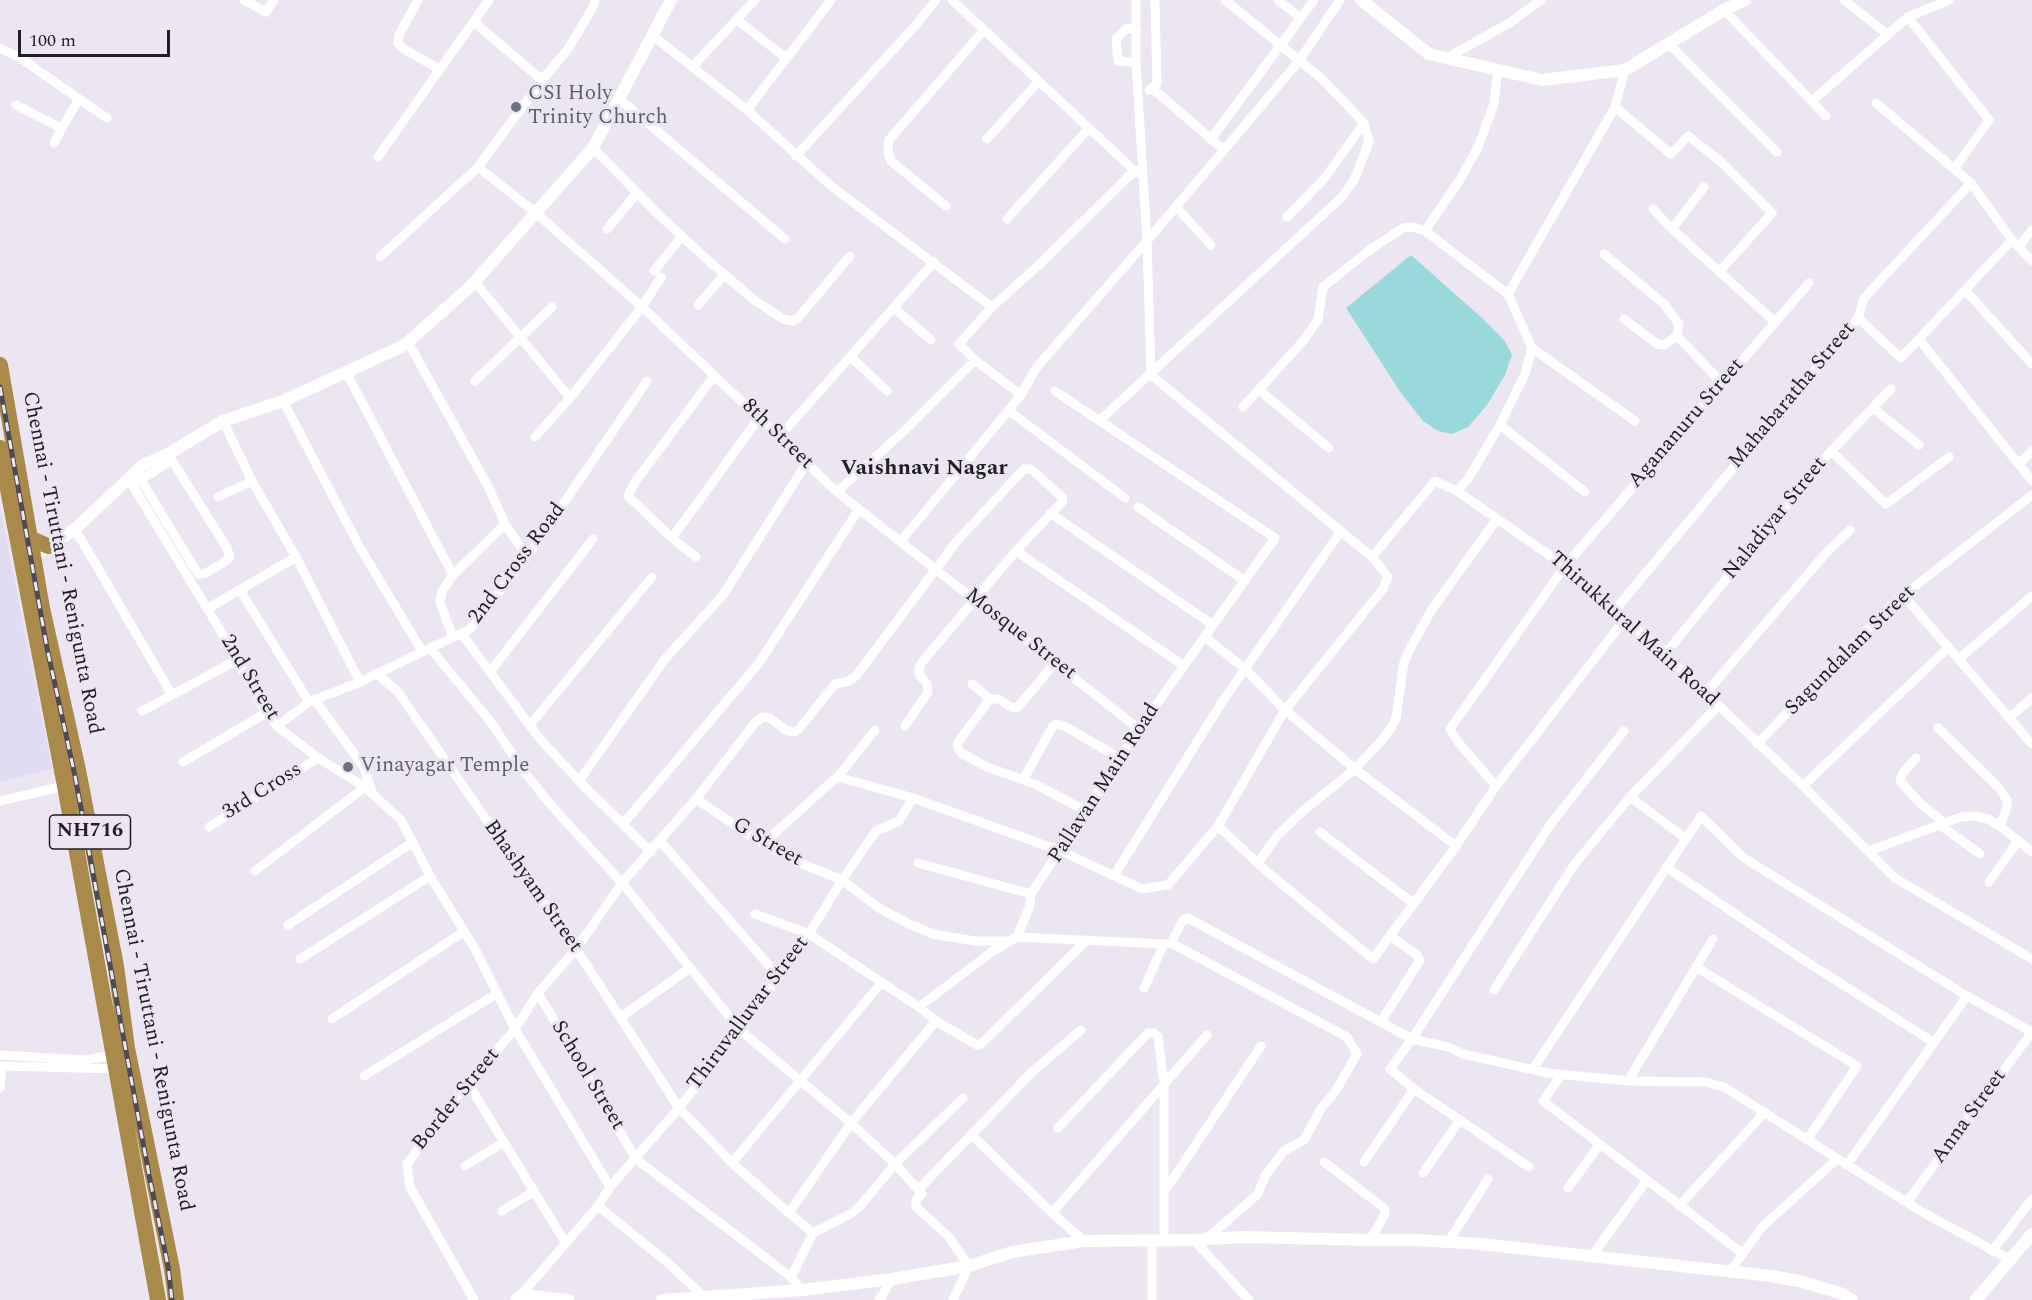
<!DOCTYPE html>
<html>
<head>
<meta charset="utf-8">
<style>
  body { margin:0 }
  #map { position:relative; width:2032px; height:1300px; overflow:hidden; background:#ebe6f2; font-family:Spectral,serif }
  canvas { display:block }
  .scale { position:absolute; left:18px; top:30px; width:152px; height:27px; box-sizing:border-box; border:3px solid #201f23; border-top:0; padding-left:8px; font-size:18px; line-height:21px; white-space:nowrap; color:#201f23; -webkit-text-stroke:4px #ebe6f2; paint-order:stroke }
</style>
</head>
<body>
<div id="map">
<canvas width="2032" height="1300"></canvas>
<div class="scale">100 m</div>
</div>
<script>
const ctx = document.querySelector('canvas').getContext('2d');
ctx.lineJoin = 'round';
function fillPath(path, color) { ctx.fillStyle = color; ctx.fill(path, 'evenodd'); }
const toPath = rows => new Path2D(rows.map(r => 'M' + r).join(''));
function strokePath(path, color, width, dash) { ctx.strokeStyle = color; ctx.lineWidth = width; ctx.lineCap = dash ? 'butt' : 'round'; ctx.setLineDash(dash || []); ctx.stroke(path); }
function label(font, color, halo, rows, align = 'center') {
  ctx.font = font + ' Spectral,serif'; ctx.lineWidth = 6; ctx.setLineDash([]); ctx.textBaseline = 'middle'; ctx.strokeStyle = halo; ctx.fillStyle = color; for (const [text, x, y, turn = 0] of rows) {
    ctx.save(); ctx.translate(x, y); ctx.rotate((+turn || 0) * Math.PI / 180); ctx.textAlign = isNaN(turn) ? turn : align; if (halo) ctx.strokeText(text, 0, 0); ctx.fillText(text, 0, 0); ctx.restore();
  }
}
fillPath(toPath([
  [0,507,52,769,0,782]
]), '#e0dcf1');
fillPath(toPath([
  [1411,255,1483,319,1505,341,1512,355,1505,375,1487,405,1468,427,1452,434,1438,431,1423,421,1401,393,1346,308]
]), '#99d9dc');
strokePath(toPath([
  [244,0,266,12,274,0],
  [418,0,399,35,398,43,402,48,439,69],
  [831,0,747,110,830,185,992,307,1042,262,1135,170],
  [952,0,1137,173],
  [1278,0,1301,18],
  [1844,0,1887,34],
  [1724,10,1826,116],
  [1908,17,1989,120,1955,168],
  [737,20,786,58],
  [475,23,542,80],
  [652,35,747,110],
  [1669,44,1777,152],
  [0,48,22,59,79,99,63,126,57,126,16,105],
  [1447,58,1511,22,1541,0],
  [1136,63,1118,61,1116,39,1127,28,1137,30],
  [693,66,755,0],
  [1498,69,1494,104,1478,147,1461,178,1425,231,1508,294],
  [1625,70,1615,107,1508,294,1532,348,1525,374,1500,425,1468,479,1457,491,1565,566,1625,619,1665,654,1803,786,1895,878,2032,959],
  [1149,90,1157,84,1155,0],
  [618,98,785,239],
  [79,99,107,118],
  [1812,101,1908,17,1949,0],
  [1876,103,1971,183,2012,240,2032,261],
  [1615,107,1671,154,1688,136,1719,160,1772,213,1720,271],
  [987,139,1039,81],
  [1211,139,1314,0],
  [54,143,63,126],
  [593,148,659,215,711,263,753,299,783,319,793,321,798,318,850,256],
  [1224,150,1299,61,1340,0],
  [796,156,915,26,936,0],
  [378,157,489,0],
  [478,167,536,213,642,307,837,492,1139,729],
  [946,206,891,161,888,152,889,140,984,30],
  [1176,207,1211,245],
  [1653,209,1672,229,1704,187],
  [1287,217,1324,179,1364,123],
  [1007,219,1089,128],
  [607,229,637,193],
  [1672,229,1775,322],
  [2018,247,2032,230],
  [1604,254,1664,304,1679,324,1677,336],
  [380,257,478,167,542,80,568,49,592,9,595,0],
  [654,271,682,236],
  [475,282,570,398,642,307,661,277],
  [1965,290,2032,364],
  [698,305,724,275],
  [992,307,959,344,975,360,1021,395],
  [894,308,931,340],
  [1858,318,1901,358,2012,240],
  [1624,319,1657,344,1664,345,1677,336,1722,383],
  [1919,339,2032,481],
  [408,342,488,486,505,524,527,557],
  [1532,348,1635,421],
  [850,356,887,391],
  [346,372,453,575],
  [475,381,552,307],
  [1259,390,1329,448],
  [283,401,359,546,422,651],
  [1243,407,1303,341,1318,320,1323,287,1371,249,1403,228,1414,227,1425,231],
  [1873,408,1919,445],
  [1008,410,1125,498],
  [1100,420,1342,197,1354,180,1369,142,1364,123,1321,78,1225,0],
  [223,421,252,481,296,557,360,682],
  [1500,425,1585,492],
  [535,437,570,398],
  [779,437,934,262],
  [1831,451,1886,504,1949,457],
  [2019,464,2032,451],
  [128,478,222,633,266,713,277,726,318,758,365,787,401,820,430,876,475,949,515,1029,449,1106,407,1164,410,1187,474,1300],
  [141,480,198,574,204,574,226,561,230,557,227,548,168,454],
  [136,483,172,460],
  [837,492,905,430,975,360],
  [218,497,252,481],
  [1138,507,1245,581],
  [1050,513,1213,625],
  [75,529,172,695,237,660],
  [672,538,759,418],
  [901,541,1021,395,1036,368,1147,241,1136,63,1136,0],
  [1016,551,1184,666],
  [696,557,672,538,628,496,635,482,714,376],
  [1372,557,1435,481,1457,491],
  [240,590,309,702],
  [1903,595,2032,744],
  [207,609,296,557],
  [1615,610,1858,318,1864,298,1971,183],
  [461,633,540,739,579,781],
  [453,637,440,603,442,591,453,575,505,524],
  [1205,637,1245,669,1285,710,1355,769,1456,846],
  [430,648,490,721,523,770,550,804,622,883,740,1030,851,1123,895,1164,922,1194,916,1200,916,1207,948,1236,969,1266,953,1300],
  [1665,654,1831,451,1891,389],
  [1959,659,2032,596],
  [1055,663,1018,707,1013,708,998,699,990,699,958,742,957,746,961,753,987,767,1035,784,1086,811],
  [490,672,593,539],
  [376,673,398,692,576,949,679,1108,732,1163,789,1213,851,1123,936,1021,919,1007,809,934,755,914],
  [972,684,990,699],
  [1705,694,1826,553,1850,530],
  [315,700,363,766,373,794],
  [142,711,172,695],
  [2009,718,2032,698],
  [530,725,652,577],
  [277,726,309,702,360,682,470,629,527,557,647,381],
  [1938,728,1999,788,2007,800,2007,807,2000,826],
  [1757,744,1891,605,2032,495],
  [1916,758,1903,773,1900,781,1921,804,1945,823],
  [183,762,266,713],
  [837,778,875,730],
  [1023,780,1053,726,1057,724,1066,727,1121,759],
  [1496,786,1458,742,1450,729,1565,566,1809,283],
  [1803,786,1949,647],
  [1630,797,1685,838],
  [696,799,763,844,798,862,842,880,879,908,909,924,933,934,975,941,1007,941],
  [0,801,68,785],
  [623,824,759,663,859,509],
  [1940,825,1980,854],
  [1218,826,1265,870,1373,959,1456,846,1496,786,1625,619],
  [209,827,318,758],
  [1320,832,1414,904],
  [661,842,779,977],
  [763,844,830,783,837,778,842,778,913,798,1061,851,1142,889,1168,885,1218,826,1285,710,1383,589,1388,577,1372,557,1151,375,1147,241,1224,150,1152,88],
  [1869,851,1961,817,1975,816,1988,819,2000,826,2032,852],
  [651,852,579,781,665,659,723,595,806,464],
  [918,863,1031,894],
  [1258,863,1277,836,1304,810,1355,769,1382,740,1391,728,1396,718,1404,662,1411,647,1432,609,1497,519],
  [1666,867,1796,955,1933,1042],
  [255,871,365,787],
  [1115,874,1222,702,1341,531],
  [1989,882,2018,841],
  [288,925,413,842],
  [1017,937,1164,944,1171,943,1183,920,1188,918,1412,1039,1448,1047,1463,1054,1548,1073,1628,1081,1706,1082,1724,1087,1922,1212,2011,1260],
  [1171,943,1347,1037,1357,1054,1335,1092,1322,1107,1304,1140,1284,1151,1265,1176,1258,1194,1206,1239],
  [300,959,430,876],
  [1696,967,1857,1066,1807,1140],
  [1144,988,1164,944],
  [1494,990,1574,865,1630,797,1718,706],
  [538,993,636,1159,791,1277,802,1290],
  [919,1007,993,951,1017,937,1030,905,1031,894,1139,729,1275,538,1055,391],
  [621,1017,690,968],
  [332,1019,463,932],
  [936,1021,977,1045,980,1045,1087,940],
  [1381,1022,1420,960,1417,955,1390,936],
  [0,1055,85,1060,114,1055],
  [0,1066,116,1069],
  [1533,1069,1701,816,1744,858,1967,996,2032,1032],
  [1562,1074,1543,1101,1647,1180,1592,1256],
  [364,1076,496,994],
  [1628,1081,1713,939],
  [469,1085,565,1242],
  [0,1088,2,1066],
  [1058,1128,1148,1033,1154,1033,1158,1037,1164,1082,1164,1239],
  [971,1134,1052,1213,1084,1241],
  [1324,1162,1384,1208,1385,1214,1370,1240],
  [1364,1162,1414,1089],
  [732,1163,881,983],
  [1847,1165,1967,996],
  [465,1166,504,1142],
  [1529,1167,1414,1089,1390,1069,1412,1039,1550,825,1624,731],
  [1423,1173,1460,1120],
  [1647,1180,1743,1254],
  [610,1187,679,1108,740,1030,809,934,842,880,876,831,899,821,913,798],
  [1568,1188,1599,1145],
  [918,1190,1031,1073,1081,1030],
  [1165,1191,1261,1046],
  [1907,1202,2032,1032],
  [598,1206,668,1263,703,1296],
  [1679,1206,1765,1112],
  [502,1211,534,1191],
  [789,1213,813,1233,791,1277],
  [1052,1213,1207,1035],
  [813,1233,852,1213,862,1204,895,1164,963,1098],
  [1194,1240,1249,1300],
  [1152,1241,1152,1300],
  [1449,1241,1488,1179],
  [1992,1251,2032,1199],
  [1729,1273,1762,1227,1836,1160],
  [521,1295,598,1206,610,1187,515,1029,538,993,576,949,622,883,696,799,754,724,762,717,770,718,787,731,795,732,799,729,835,684,849,681,856,676,956,542,1024,469,1031,469,1062,497,1063,501,1016,551,922,662,919,668,919,674,927,684,928,692,905,726],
  [879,1300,892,1279]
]), '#fff', 9);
strokePath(toPath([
  [1361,0,1429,54,1542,80,1625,70,1724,10,1745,0],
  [41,551,75,529,143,465,168,454,223,421,283,401,403,346,408,342,471,286,593,148,671,0],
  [516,1300,521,1295,568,1300],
  [662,1300,802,1290,892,1279,969,1266,1012,1252,1084,1241,1194,1240,1243,1237,1370,1240,1416,1240,1481,1244,1771,1276,1799,1281,1843,1294,1852,1300],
  [1976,1300,2032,1234]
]), '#fff', 12);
strokePath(toPath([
  [0,365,42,608,78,770,116,966,127,1048,172,1269,176,1300],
  [0,448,65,786,158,1300],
  [29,538,48,546]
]), '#a98a4b', 16);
const rail = toPath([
  [0,387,47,648,75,776,149,1175,168,1266,172,1300]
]);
strokePath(rail, '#4d4b51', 5);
strokePath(rail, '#ebe6f2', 3, [9]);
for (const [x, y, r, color] of [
  [516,107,6,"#6b7280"],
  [348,767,6,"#6b7280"]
]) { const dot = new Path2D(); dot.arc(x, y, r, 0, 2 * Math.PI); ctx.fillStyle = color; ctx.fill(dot); strokePath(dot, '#ebe6f2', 2); }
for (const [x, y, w] of [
  [90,832,81]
]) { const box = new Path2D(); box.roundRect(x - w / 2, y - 17, w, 34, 4.5); ctx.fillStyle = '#ebe6f2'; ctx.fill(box); strokePath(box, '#201f23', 1.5); }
label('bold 20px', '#201f23', null, [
  ["NH716",90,832]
]);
label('21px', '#5b616d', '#ebe6f2', [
  ["CSI Holy",528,95],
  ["Trinity Church",528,119],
  ["Vinayagar Temple",360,767]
], 'left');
label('21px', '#201f23', '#ebe6f2', [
  ["Mahabaratha Street",1793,396,-50],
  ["Agananuru Street",1687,424,-49],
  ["8th Street",777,435,44],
  ["Naladiyar Street",1776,519,-51],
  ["Chennai - Tiruttani - Renigunta Road",61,563,79],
  ["2nd Cross Road",518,564,-53],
  ["Thirukkural Main Road",1633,630,42],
  ["Mosque Street",1020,635,38],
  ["Sagundalam Street",1851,651,-45],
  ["2nd Street",249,678,59],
  ["Pallavan Main Road",1105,784,-57],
  ["3rd Cross",263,792,-32],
  ["G Street",767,843,30],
  ["Bhashyam Street",532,887,55],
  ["Thiruvalluvar Street",749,1014,-53],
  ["Chennai - Tiruttani - Renigunta Road",152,1040,79],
  ["School Street",587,1076,59],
  ["Border Street",457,1100,-51],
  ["Anna Street",1970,1117,-54]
]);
label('bold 22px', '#201f23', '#ebe6f2', [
  ["Vaishnavi Nagar",924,470]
]);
</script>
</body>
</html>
